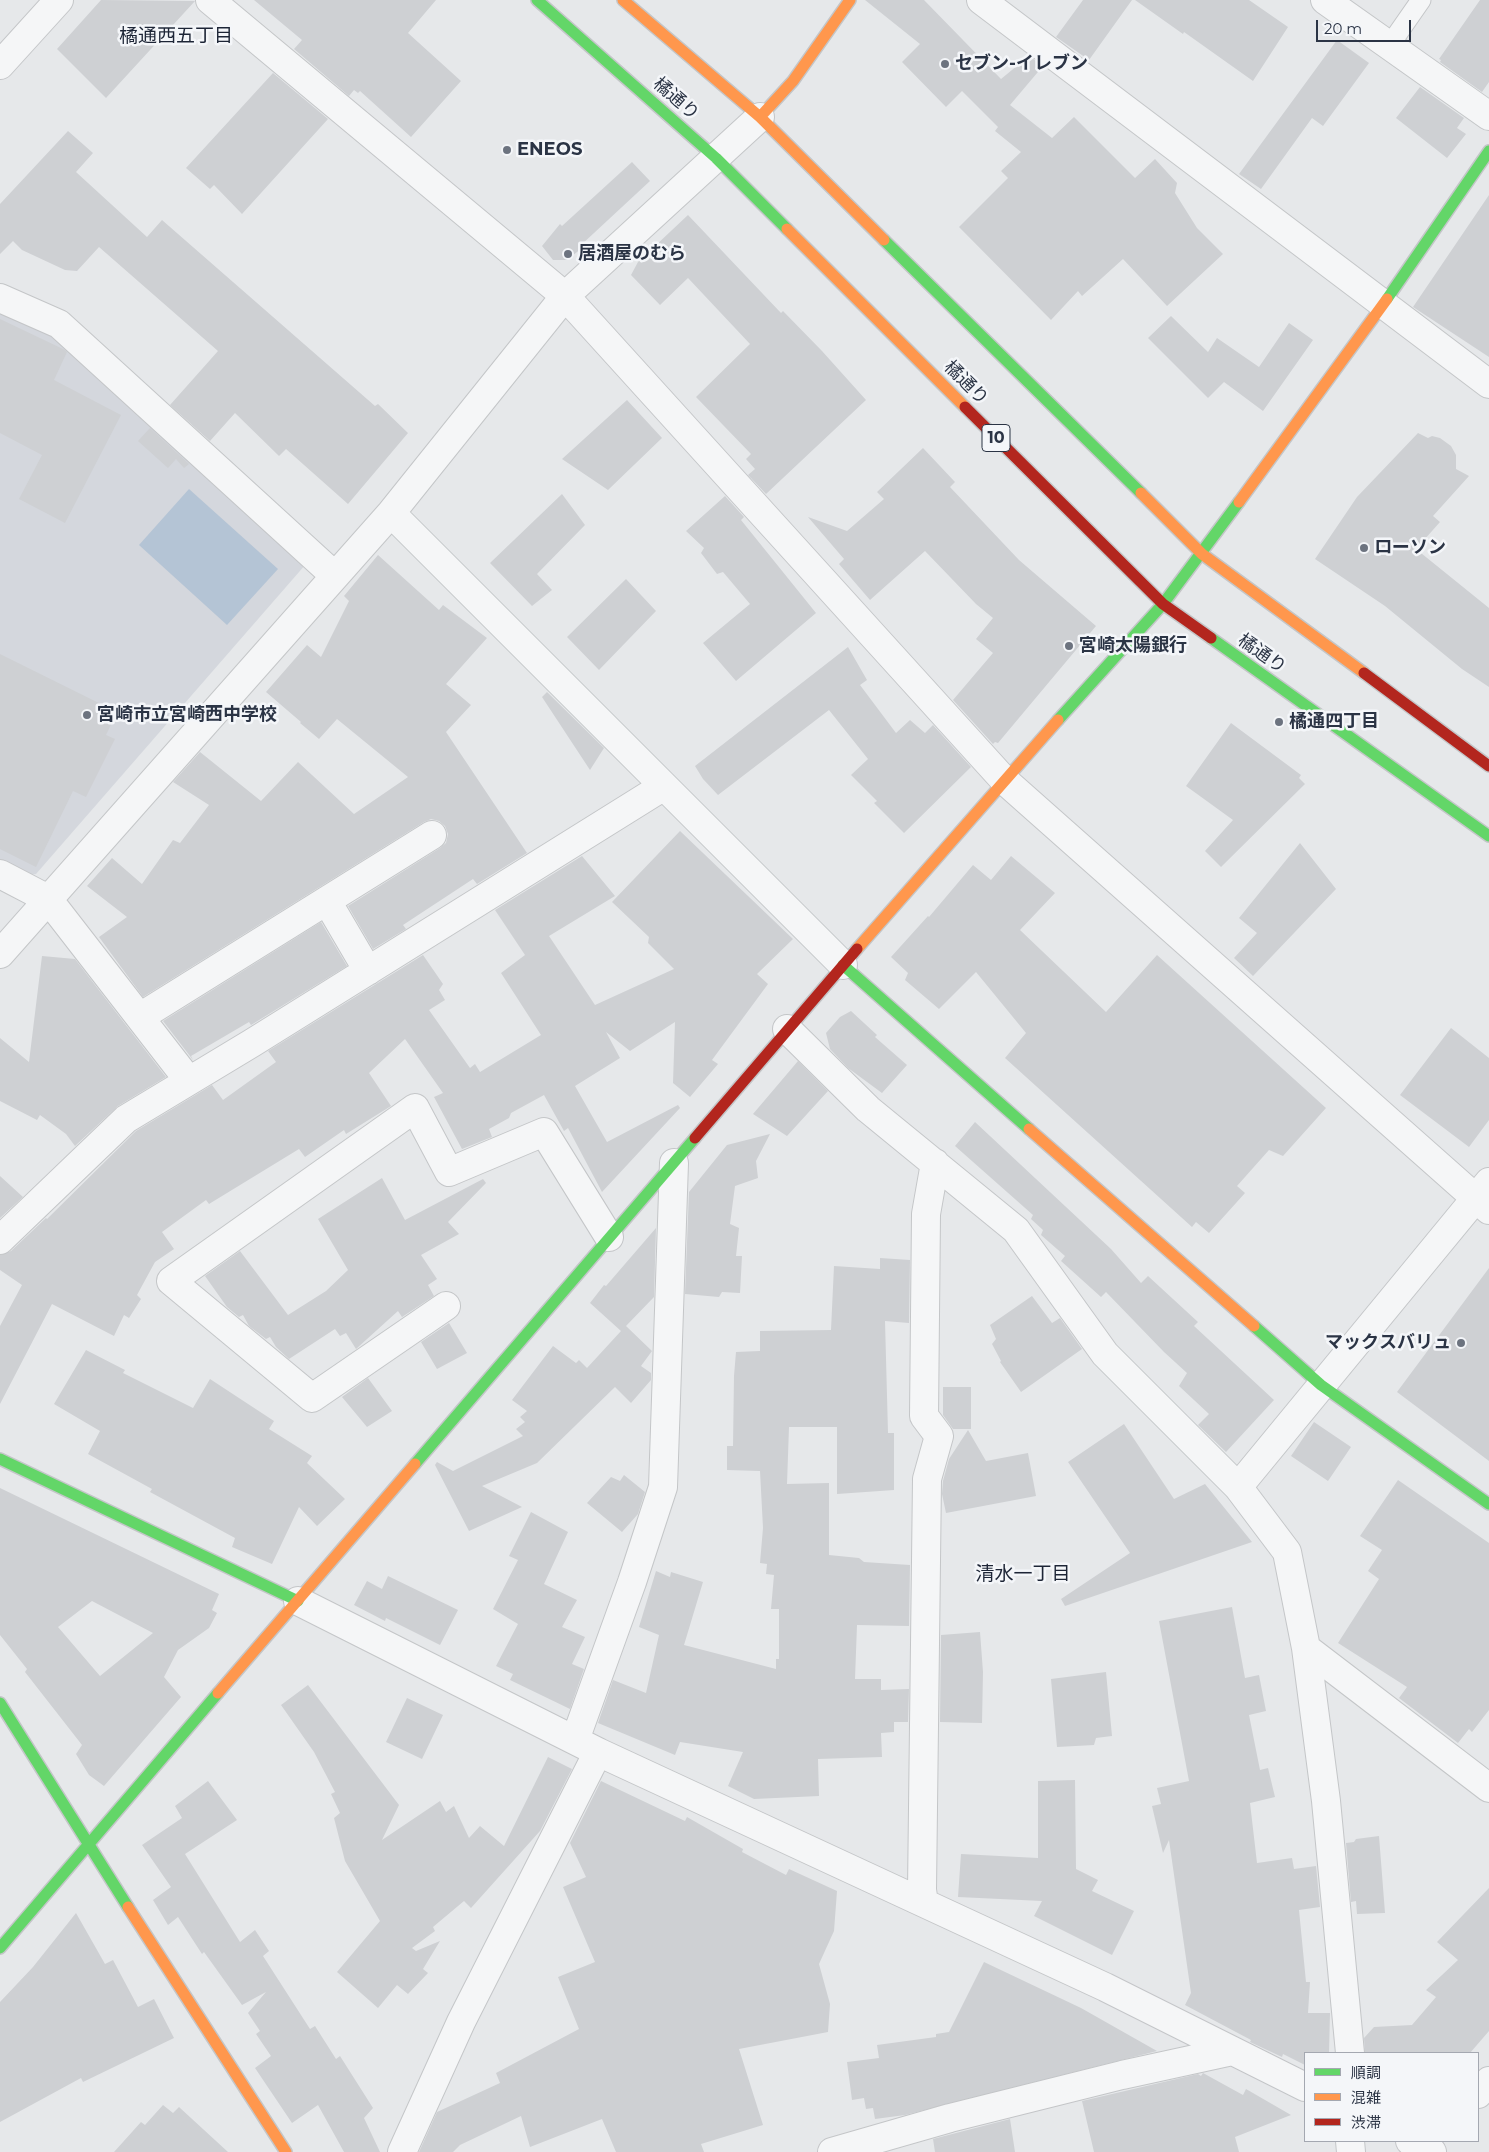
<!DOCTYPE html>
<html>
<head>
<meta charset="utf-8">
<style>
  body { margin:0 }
  #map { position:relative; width:1489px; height:2152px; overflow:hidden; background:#e6e8ea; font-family:Montserrat,"Noto Sans JP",sans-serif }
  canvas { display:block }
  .legend { position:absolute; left:1304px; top:2052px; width:175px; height:90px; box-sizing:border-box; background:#f4f6f9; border:1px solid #a4a8b1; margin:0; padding:6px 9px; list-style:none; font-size:15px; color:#2b3445 }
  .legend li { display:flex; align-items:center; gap:10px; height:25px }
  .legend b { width:25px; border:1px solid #a4a8b1 }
  .scale { position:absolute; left:1316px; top:20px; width:95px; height:22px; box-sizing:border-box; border:2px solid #2b3445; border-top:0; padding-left:6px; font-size:15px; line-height:18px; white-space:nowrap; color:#2b3445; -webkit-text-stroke:4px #f4f6f9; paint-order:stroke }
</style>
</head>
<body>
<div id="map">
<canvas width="1489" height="2152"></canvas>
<ul class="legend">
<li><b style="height:6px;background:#63d668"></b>順調</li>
<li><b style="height:6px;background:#ff974d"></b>混雑</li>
<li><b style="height:6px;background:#b3261e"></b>渋滞</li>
</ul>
<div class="scale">20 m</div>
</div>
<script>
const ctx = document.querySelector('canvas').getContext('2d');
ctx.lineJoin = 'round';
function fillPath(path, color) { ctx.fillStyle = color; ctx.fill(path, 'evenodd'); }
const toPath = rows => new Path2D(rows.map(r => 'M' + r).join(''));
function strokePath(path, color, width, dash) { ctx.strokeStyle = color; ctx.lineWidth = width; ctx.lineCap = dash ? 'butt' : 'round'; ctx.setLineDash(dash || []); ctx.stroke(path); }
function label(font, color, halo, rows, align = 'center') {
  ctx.font = font + ' Montserrat,"Noto Sans JP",sans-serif'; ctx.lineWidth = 5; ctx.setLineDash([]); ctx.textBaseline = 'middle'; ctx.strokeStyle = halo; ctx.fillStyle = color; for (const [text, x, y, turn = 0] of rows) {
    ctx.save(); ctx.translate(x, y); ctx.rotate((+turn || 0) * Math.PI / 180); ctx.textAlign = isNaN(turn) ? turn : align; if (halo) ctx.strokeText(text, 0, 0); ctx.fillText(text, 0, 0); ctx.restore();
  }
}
fillPath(toPath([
  [0,310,52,332,306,564,36,874,19,876,0,866]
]), '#d4d7dd');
fillPath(toPath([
  [189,489,278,569,227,625,139,545]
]), '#b4c4d5');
fillPath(toPath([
  [101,0,195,1,106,98,57,49],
  [254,0,436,0,408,33,461,81,411,137,360,91,358,93,354,90,349,96,294,49,302,40],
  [865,0,924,0,1001,79,1029,56,1043,66,1010,105,1052,138,1074,117,1135,178,1155,159,1177,183,1175,193,1197,228,1223,254,1167,306,1123,259,1082,296,1078,291,1051,320,959,227,1008,178,1001,171,1021,152,995,131,998,127,962,91,946,107,902,62,920,44],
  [1083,0,1132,0,1089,60,1056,37],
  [1135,0,1249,0,1288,27,1253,81,1184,32,1183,34],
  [1480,0,1489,0,1489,82,1482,92,1440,62,1441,60,1439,59],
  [1337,40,1369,63,1323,126,1312,118,1261,189,1239,174],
  [273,73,328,119,242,214,214,185,210,189,186,168],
  [1420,87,1464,118,1457,128,1466,134,1447,158,1396,118],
  [68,131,93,153,76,172,147,237,162,220,375,406,378,404,408,433,348,504,286,449,279,456,235,413,210,441,170,405,218,351,99,247,77,271,65,270,22,250,13,241,0,254,0,204],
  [632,162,650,181,580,246,582,248,567,260,553,260,542,246,560,224,562,226],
  [1489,195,1489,357,1413,307],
  [688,215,781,313,783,311,822,351,866,400,766,494,748,475,755,469,746,459,751,454,696,397,750,344,688,278,660,305,631,275,638,262],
  [1171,316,1208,352,1217,338,1259,367,1289,323,1313,340,1263,411,1224,382,1208,398,1148,338],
  [0,319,63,349,67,352,54,380,121,415,65,523,19,499,42,455,0,433],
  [627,400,662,438,608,490,562,459],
  [150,428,189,464,184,468,176,459,168,468,138,441],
  [1418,433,1428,438,1432,436,1440,438,1451,446,1456,455,1456,469,1469,476,1433,516,1440,522,1416,549,1489,608,1489,687,1462,669,1385,606,1315,559,1357,497],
  [923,448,955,482,950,487,1019,560,1096,626,998,743,995,742,993,744,953,700,993,653,976,639,993,618,976,604,925,551,870,600,839,564,844,559,808,517,847,531,884,499,877,492],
  [562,494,585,525,537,574,552,590,532,606,490,563],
  [725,496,744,517,741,520,816,613,736,681,703,643,750,604,723,572,717,574,701,553,704,548,686,531],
  [378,555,439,610,443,605,487,638,446,684,471,705,446,732,527,853,477,884,473,879,403,925,406,929,373,949,348,906,440,848,446,843,448,834,445,826,439,821,431,819,424,822,143,997,99,937,127,917,87,886,112,858,142,884,173,840,180,843,209,805,173,782,200,752,261,801,298,762,354,814,408,777,337,719,319,739,300,723,301,722,266,692,307,645,321,657,349,601,344,596],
  [626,579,656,611,599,670,567,637],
  [848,647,867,680,860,685,896,733,910,720,925,733,933,725,971,767,904,833,874,803,877,801,851,775,868,759,829,710,718,795,703,779,695,766],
  [0,654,117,712,106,735,115,739,86,797,73,791,36,867,0,849],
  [547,692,604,748,590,770,542,697],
  [1231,723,1301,775,1299,778,1305,784,1221,867,1205,851,1233,820,1186,786],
  [680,831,793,939,757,974,768,984,712,1060,718,1064,690,1097,673,1083,675,1022,630,1051,606,1032,620,1058,575,1086,607,1142,678,1105,680,1108,602,1192,568,1128,564,1131,544,1095,511,1113,509,1118,489,1129,492,1137,462,1149,434,1097,443,1093,405,1039,369,1073,391,1106,346,1134,344,1130,305,1157,299,1149,209,1204,206,1200,162,1232,174,1249,155,1262,137,1295,141,1299,129,1318,124,1315,114,1336,52,1304,0,1404,0,1326,22,1285,0,1270,0,1255,11,1251,46,1218,47,1219,136,1131,212,1085,223,1100,276,1062,268,1051,423,955,443,984,439,990,445,1000,429,1010,470,1068,475,1064,480,1072,541,1035,501,973,525,955,495,910,582,856,615,896,549,936,595,1005,674,969,648,943,649,937,612,902],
  [1300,843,1336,889,1253,976,1234,958,1257,933,1239,918],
  [1011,856,1055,893,1020,930,1106,1012,1157,955,1326,1108,1283,1156,1269,1150,1237,1186,1245,1193,1209,1233,1196,1222,1192,1227,1005,1058,1026,1033,976,972,939,1009,905,980,908,973,891,957,928,916,929,917,973,865,991,880],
  [321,922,347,966,251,1025,249,1022,191,1056,193,1060,163,1021],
  [42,956,75,959,166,1077,118,1106,75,1146,66,1134,40,1115,37,1120,0,1101,0,1038,29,1062],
  [851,1011,877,1035,875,1037,907,1065,882,1093,848,1068,830,1049,826,1033,840,1017],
  [1451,1028,1489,1058,1489,1120,1469,1147,1400,1095],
  [798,1061,828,1091,787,1136,753,1114],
  [975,1122,1111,1249,1141,1283,1148,1276,1198,1322,1194,1326,1274,1400,1226,1452,1198,1425,1209,1414,1179,1386,1187,1373,1164,1352,1106,1292,1101,1297,1061,1261,1065,1256,1041,1235,1043,1230,1031,1219,1033,1215,955,1146],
  [770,1134,756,1161,758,1178,735,1186,730,1224,739,1228,736,1256,742,1256,740,1293,722,1292,719,1297,685,1294,689,1192,727,1145],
  [0,1176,23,1197,0,1218],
  [382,1178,405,1220,483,1179,486,1183,448,1222,459,1234,421,1255,437,1279,428,1285,434,1296,402,1317,398,1311,356,1349,346,1333,340,1336,335,1329,289,1359,276,1347,270,1337,266,1339,249,1326,243,1315,239,1317,227,1307,205,1276,240,1251,288,1315,326,1291,348,1270,318,1219],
  [656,1228,654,1297,626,1326,652,1351,641,1366,651,1373,651,1380,631,1403,615,1387,537,1463,482,1486,522,1507,469,1531,435,1465,437,1462,453,1471,523,1436,516,1429,525,1422,520,1417,527,1411,512,1400,553,1346,576,1363,579,1360,587,1368,621,1331,590,1303,604,1285,606,1286],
  [880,1258,910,1260,909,1323,885,1321,888,1433,894,1433,894,1490,837,1494,837,1427,789,1427,787,1484,829,1483,829,1555,859,1558,864,1562,910,1565,909,1626,857,1625,855,1679,881,1679,881,1690,909,1689,908,1722,894,1722,894,1732,881,1733,882,1757,818,1759,819,1796,754,1799,728,1786,743,1752,680,1742,675,1755,598,1723,613,1680,646,1693,659,1635,639,1627,656,1571,670,1577,671,1572,703,1582,684,1645,776,1669,776,1659,779,1659,779,1609,771,1609,774,1575,766,1574,767,1564,760,1563,763,1528,760,1471,727,1470,727,1446,733,1446,734,1376,736,1352,760,1351,760,1331,831,1330,834,1266,880,1269],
  [1489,1268,1489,1461,1397,1392],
  [1032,1296,1052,1323,1060,1318,1082,1349,1021,1392,1000,1362,1001,1361,992,1344,996,1339,990,1325],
  [449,1323,467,1353,437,1369,421,1342],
  [86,1350,125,1370,123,1373,193,1408,210,1379,274,1421,269,1429,312,1456,307,1463,345,1499,317,1526,299,1507,272,1564,232,1547,235,1538,150,1492,152,1489,88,1454,100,1431,54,1404],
  [368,1378,392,1411,367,1427,342,1397],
  [943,1387,971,1387,971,1429,953,1429,943,1415],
  [1314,1422,1351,1447,1328,1481,1291,1456],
  [1124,1424,1174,1499,1205,1484,1252,1542,1065,1606,1061,1599,1130,1553,1068,1462],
  [968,1430,986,1461,1028,1453,1036,1496,946,1513,942,1494,943,1481,949,1459],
  [624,1475,645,1492,638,1514,622,1532,587,1503,611,1477,620,1481],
  [1398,1480,1489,1543,1489,1710,1472,1732,1469,1729,1458,1743,1399,1698,1407,1687,1338,1643,1379,1579,1368,1571,1382,1550,1360,1536],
  [0,1488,219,1594,212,1610,217,1613,209,1628,178,1650,164,1677,181,1697,104,1786,89,1775,76,1754,82,1745,25,1672,27,1669,0,1635],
  [92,1601,153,1633,100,1676,58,1627],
  [531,1512,568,1532,544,1584,577,1600,562,1627,585,1637,572,1664,584,1669,570,1709,510,1680,513,1674,496,1666,518,1624,493,1609,518,1560,509,1556],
  [388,1576,458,1610,440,1645,386,1618,385,1621,354,1605,367,1581,382,1589],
  [1232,1607,1245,1678,1259,1675,1266,1711,1249,1715,1260,1770,1268,1768,1275,1797,1250,1803,1257,1863,1292,1858,1294,1869,1316,1866,1320,1907,1299,1910,1306,1982,1310,1982,1308,2013,1330,2013,1329,2053,1305,2053,1305,2065,1283,2054,1282,2057,1250,2042,1251,2040,1185,2005,1191,1993,1169,1840,1163,1853,1152,1806,1161,1804,1157,1788,1189,1781,1159,1621],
  [980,1632,983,1672,982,1723,940,1722,941,1635],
  [1106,1672,1112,1736,1096,1738,1094,1745,1057,1747,1051,1679],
  [308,1685,399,1805,382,1840,440,1801,446,1812,454,1806,469,1838,480,1826,504,1846,548,1757,572,1769,540,1831,471,1908,464,1901,433,1927,435,1931,412,1948,416,1951,440,1941,423,1969,428,1973,408,1994,397,1985,378,2008,337,1972,380,1921,345,1861,334,1818,340,1813,331,1794,335,1792,314,1752,281,1705],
  [407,1698,443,1715,422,1759,386,1742],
  [1075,1780,1076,1869,1098,1880,1092,1891,1134,1911,1112,1955,1034,1916,1042,1901,958,1897,961,1854,1038,1858,1038,1781],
  [208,1781,237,1820,185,1854,240,1942,255,1930,269,1951,263,1956,310,2029,315,2026,336,2059,340,2056,373,2108,364,2118,380,2152,344,2152,318,2105,292,2123,255,2068,271,2056,256,2034,260,2031,248,2013,266,1992,242,2005,204,1952,202,1954,178,1917,168,1925,153,1900,171,1887,142,1845,182,1818,175,1806],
  [601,1781,685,1821,687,1817,743,1849,742,1852,786,1875,789,1869,837,1891,834,1931,819,1964,830,2004,828,2032,739,2049,763,2125,701,2144,704,2152,616,2152,602,2119,530,2147,521,2116,460,2145,453,2152,419,2152,437,2112,500,2083,496,2073,579,2029,558,1977,595,1962,563,1887,586,1877,570,1843],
  [1379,1836,1385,1913,1357,1914,1356,1901,1351,1902,1346,1843,1354,1842,1356,1839],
  [1489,1888,1489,2031,1470,2053,1365,2053,1364,2038,1374,2027,1412,2025,1436,1997,1426,1990,1458,1960,1437,1942],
  [76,1913,105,1964,113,1960,138,2007,154,1999,174,2038,83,2082,81,2078,0,2122,0,2002,33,1967],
  [984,1962,1081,2008,1157,2051,905,2115,875,2119,873,2108,866,2109,864,2098,852,2100,847,2062,879,2058,877,2045,936,2037,936,2034,949,2032],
  [1203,2073,1243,2095,1246,2089,1291,2115,1235,2137,1239,2152,1094,2152,1082,2101,1198,2074,1201,2076],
  [163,2105,173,2113,179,2107,228,2152,114,2152,141,2122,145,2125],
  [1010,2119,1015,2152,935,2152,933,2139]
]), '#ced0d3');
const lane = toPath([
  [1389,46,1421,0]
]);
const street = toPath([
  [210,0,565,296,1004,780,1489,1210],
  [981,0,1489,384],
  [1325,0,1489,116],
  [0,65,59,0],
  [0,298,59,324,335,576],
  [391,513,843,965],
  [0,874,48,899,189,1081],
  [327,901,368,971],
  [0,954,391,513,565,296,760,117],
  [140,1017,432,835],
  [787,1029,868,1109,1016,1230,1105,1354,1238,1487,1287,1552,1306,1648,1326,1801,1350,2053],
  [0,1240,126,1119,252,1043,664,786],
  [446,1306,312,1398,171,1281,415,1108,449,1172,544,1132,609,1237],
  [1238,1487,1489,1182],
  [298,1601,598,1752,1105,1987,1305,2087],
  [1306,1648,1489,1788],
  [575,1740,632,1582,663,1487,674,1163],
  [924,1903,922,1890,927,1479,939,1436,924,1416,926,1214,935,1163],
  [1478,2094,1489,2081],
  [1350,2141,1351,2152],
  [1410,2141,1432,2152],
  [402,2152,461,2022,598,1752],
  [832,2152,950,2118,1122,2075,1232,2051]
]);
const fast = toPath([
  [537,0,716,158,787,229],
  [884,240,1141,493],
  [1387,299,1489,151],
  [1211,638,1489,836],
  [1058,720,1163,604,1239,502],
  [843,965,1029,1129],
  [1254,1326,1321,1385,1489,1504],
  [0,1459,298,1601],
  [415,1464,695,1138],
  [0,1703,128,1907],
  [0,1948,218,1693]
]);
const slow = toPath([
  [623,0,760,117,884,240],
  [760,117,793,81,850,0],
  [787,229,965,407],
  [1141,493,1202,554,1364,673],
  [1239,502,1387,299],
  [857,949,1058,720],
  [1029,1129,1254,1326],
  [218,1693,415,1464],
  [128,1907,286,2152]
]);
const jam = toPath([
  [965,407,1163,604,1211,638],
  [1364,673,1489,766],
  [695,1138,857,949]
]);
strokePath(lane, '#c4c6c8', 21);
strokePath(street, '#c4c6c8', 30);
strokePath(fast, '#c4c6c8', 14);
strokePath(slow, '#c4c6c8', 14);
strokePath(jam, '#c4c6c8', 14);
strokePath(lane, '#f5f6f7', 19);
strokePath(street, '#f5f6f7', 28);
strokePath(fast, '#63d668', 11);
strokePath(slow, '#ff974d', 11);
strokePath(jam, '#b3261e', 11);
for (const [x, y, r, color] of [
  [945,64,5,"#6c737f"],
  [507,150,5,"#6c737f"],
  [568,254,5,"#6c737f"],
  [1364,548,5,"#6c737f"],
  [1069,646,5,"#6c737f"],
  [87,715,5,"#6c737f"],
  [1279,722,5,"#6c737f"],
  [1461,1343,5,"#6c737f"]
]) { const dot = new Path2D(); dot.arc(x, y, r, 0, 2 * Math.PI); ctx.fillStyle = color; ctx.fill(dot); strokePath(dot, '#f4f6f9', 2); }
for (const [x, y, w] of [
  [996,438,28]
]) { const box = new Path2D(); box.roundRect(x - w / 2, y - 13.5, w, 27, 4); ctx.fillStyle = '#f4f6f9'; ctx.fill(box); strokePath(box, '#2b3445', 1); }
label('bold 16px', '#2b3445', null, [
  ["10",996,438]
]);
label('bold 18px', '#2b3445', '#f4f6f9', [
  ["セブン-イレブン",955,64],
  ["ENEOS",517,150],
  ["居酒屋のむら",578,254],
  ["ローソン",1374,548],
  ["宮崎太陽銀行",1079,646],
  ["宮崎市立宮崎西中学校",97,715],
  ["橘通四丁目",1289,722],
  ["マックスバリュ",1451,1343,"right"]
], 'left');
label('18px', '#2b3445', '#f4f6f9', [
  ["橘通り",676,99,41],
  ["橘通り",966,383,45],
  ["橘通り",1262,654,35]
]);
label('19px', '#1d2536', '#f4f6f9', [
  ["橘通西五丁目",176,36],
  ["清水一丁目",1023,1574]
]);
</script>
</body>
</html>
